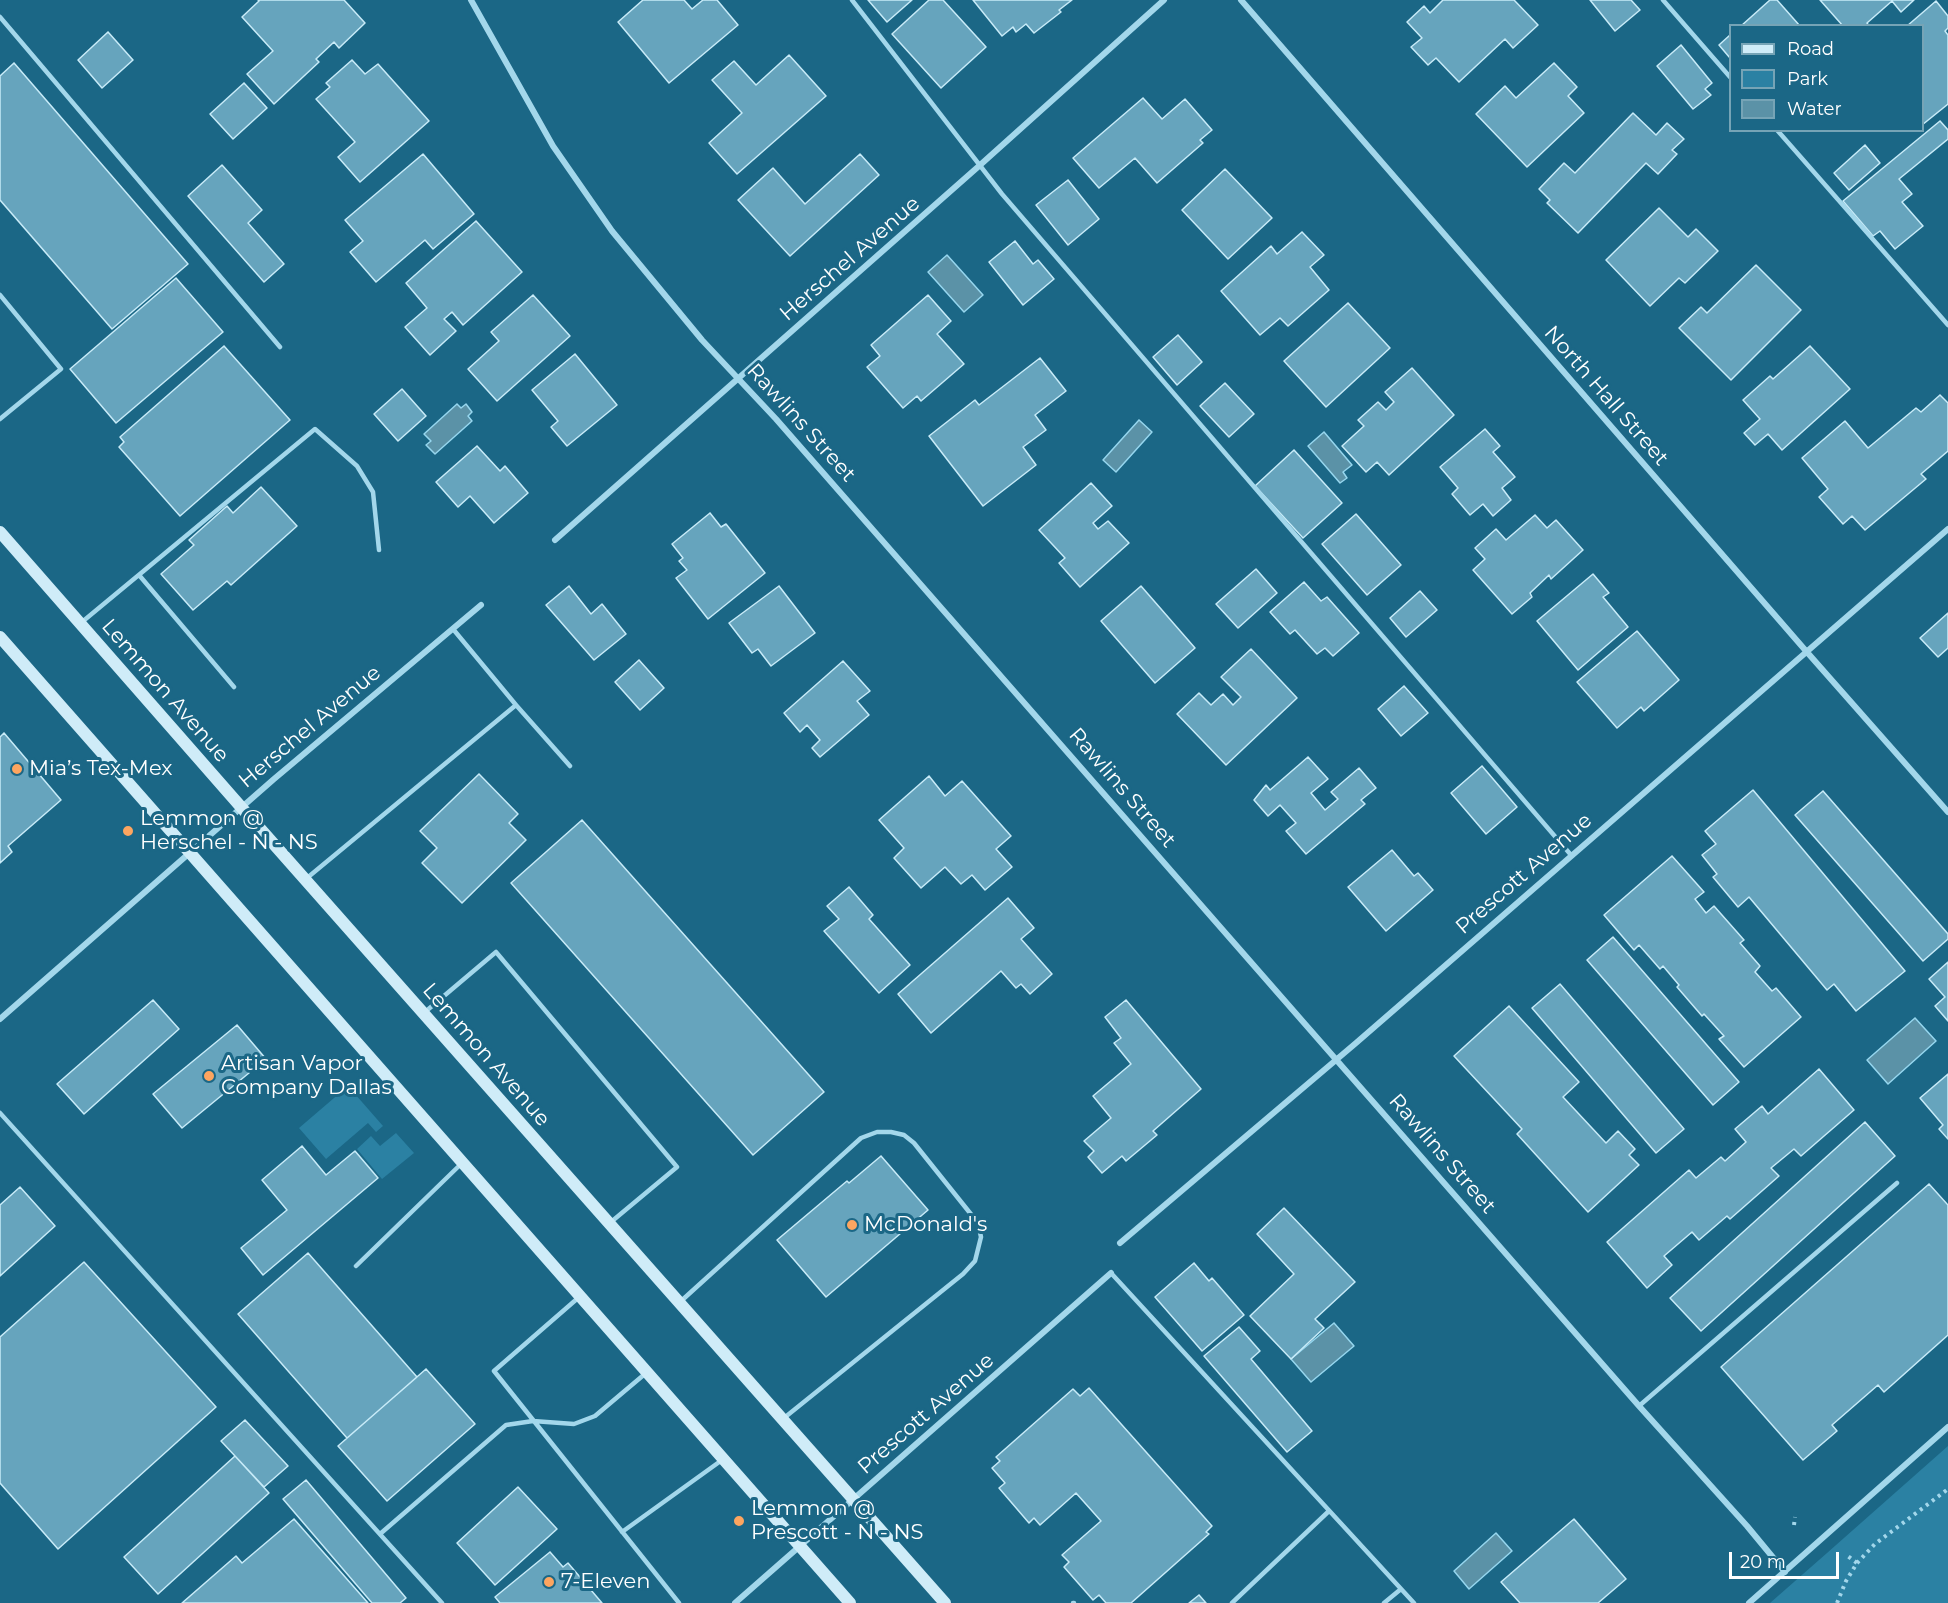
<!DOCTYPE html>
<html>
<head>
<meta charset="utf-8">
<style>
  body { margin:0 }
  #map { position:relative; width:1948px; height:1603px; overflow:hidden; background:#1b6786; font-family:Montserrat,sans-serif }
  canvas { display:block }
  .legend { position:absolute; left:1729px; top:24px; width:195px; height:108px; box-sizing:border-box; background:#1b6786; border:2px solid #76a4b6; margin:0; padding:8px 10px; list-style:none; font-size:18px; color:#fff }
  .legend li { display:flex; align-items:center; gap:12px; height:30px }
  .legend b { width:30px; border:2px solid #76a4b6 }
  .scale { position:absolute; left:1729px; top:1552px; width:110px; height:27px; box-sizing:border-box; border:3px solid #fff; border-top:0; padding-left:8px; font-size:18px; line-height:21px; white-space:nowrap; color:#fff; -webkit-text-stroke:4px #1b6786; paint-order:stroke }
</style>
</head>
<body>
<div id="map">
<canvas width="1948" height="1603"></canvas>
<ul class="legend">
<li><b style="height:8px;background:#cfecf8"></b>Road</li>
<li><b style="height:16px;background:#2b81a3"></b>Park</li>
<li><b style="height:16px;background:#5b92a7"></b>Water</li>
</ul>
<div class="scale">20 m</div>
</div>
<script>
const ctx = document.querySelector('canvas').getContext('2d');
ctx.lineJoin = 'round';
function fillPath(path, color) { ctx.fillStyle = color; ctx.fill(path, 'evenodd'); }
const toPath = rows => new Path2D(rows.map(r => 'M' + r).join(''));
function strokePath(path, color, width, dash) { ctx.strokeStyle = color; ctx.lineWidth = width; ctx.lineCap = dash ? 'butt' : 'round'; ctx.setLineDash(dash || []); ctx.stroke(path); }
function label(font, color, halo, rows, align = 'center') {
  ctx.font = font + ' Montserrat,sans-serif'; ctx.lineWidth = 6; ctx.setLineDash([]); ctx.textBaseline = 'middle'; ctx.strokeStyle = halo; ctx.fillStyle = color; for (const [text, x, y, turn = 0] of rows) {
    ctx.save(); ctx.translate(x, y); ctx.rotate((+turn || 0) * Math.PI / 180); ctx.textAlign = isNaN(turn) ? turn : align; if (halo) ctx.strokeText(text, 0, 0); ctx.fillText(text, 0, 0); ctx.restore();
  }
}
fillPath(toPath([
  [348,1086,383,1126,376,1132,368,1123,326,1159,299,1128],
  [396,1133,414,1153,382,1179,357,1149,371,1136,380,1146],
  [1948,1446,1948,1603,1770,1603,1827,1553]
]), '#2b81a3');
const water = toPath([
  [947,255,983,295,964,312,928,272,947,255],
  [457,404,461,408,466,404,472,412,468,416,472,421,435,454,426,445,431,441,424,434,457,404],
  [1139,420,1152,432,1116,472,1103,460,1139,420],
  [1324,432,1352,465,1343,472,1347,478,1340,483,1308,446,1324,432],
  [1915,1018,1936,1041,1888,1084,1867,1060,1915,1018],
  [1334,1323,1354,1346,1311,1382,1291,1359,1334,1323],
  [1496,1533,1512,1551,1469,1589,1454,1571,1496,1533]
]);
fillPath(water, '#5b92a7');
strokePath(water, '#96d6ee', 1.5);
const building = toPath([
  [258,0,344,0,365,23,339,48,334,42,316,59,319,62,274,104,247,74,273,51,242,17,259,1,258,0],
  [643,0,684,0,692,9,703,0,717,0,738,25,669,83,618,22,643,0],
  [868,0,912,0,887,22,868,0],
  [929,0,943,0,986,47,941,88,892,34,929,0],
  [973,0,1072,0,1059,10,1061,12,1034,33,1026,24,1016,32,1013,27,1002,36,973,0],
  [1443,0,1514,0,1538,25,1513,48,1505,39,1459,82,1436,58,1428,65,1411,47,1422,38,1407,22,1424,6,1430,13,1443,0],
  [1590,0,1631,0,1640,10,1615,31,1590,0],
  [1770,0,1777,0,1800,26,1741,26,1770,0],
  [1820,0,1914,0,1901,12,1892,1,1867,23,1869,26,1843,26,1820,0],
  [1936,1,1948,16,1948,28,1945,31,1948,35,1948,104,1922,125,1922,26,1907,26,1936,1],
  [108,32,133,60,102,88,78,60,108,32],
  [1730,35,1730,58,1719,45,1730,35],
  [1681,45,1712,83,1705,89,1711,95,1693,109,1657,66,1681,45],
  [789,55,826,96,737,174,709,143,742,113,712,80,734,61,756,85,789,55],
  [352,60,365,74,378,64,429,121,360,182,338,157,355,142,316,99,330,87,326,83,352,60],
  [14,63,188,264,112,329,0,200,0,76,14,63],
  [1554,63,1577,87,1568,96,1584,113,1527,167,1476,114,1505,86,1516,98,1554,63],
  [244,83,267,108,233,139,210,114,244,83],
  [1143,98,1162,119,1185,99,1212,130,1200,140,1203,143,1157,183,1135,158,1099,188,1073,158,1143,98],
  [1633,113,1656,135,1667,123,1684,139,1672,150,1677,154,1658,174,1646,163,1578,233,1547,203,1550,200,1539,189,1564,163,1575,173,1633,113],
  [1940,121,1948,130,1948,139,1899,179,1912,194,1902,202,1923,226,1895,249,1880,231,1873,236,1843,201,1940,121],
  [1865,145,1880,163,1849,190,1834,173,1865,145],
  [423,154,474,214,433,249,425,240,376,282,350,252,363,241,345,220,423,154],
  [860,154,879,175,790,256,738,200,773,168,805,204,860,154],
  [222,165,262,210,248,223,284,264,264,282,188,196,222,165],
  [1225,169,1272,218,1228,259,1182,210,1225,169],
  [1068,180,1099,219,1068,245,1036,205,1068,180],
  [1659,208,1688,237,1696,229,1718,251,1685,283,1679,278,1650,306,1606,260,1659,208],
  [476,221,522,272,463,325,452,312,444,319,456,331,430,355,405,327,427,308,406,283,476,221],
  [1302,232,1324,255,1310,267,1329,290,1288,326,1280,318,1260,335,1221,291,1271,246,1277,254,1302,232],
  [1015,241,1033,264,1038,260,1054,279,1023,305,989,262,1015,241],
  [1756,265,1801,310,1731,380,1679,328,1701,307,1707,313,1756,265],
  [176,278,223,332,116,423,70,369,176,278],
  [533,295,570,336,497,401,468,369,499,341,491,332,533,295],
  [928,295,951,321,937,334,964,364,921,401,917,396,903,408,867,367,880,356,871,345,928,295],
  [1348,303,1390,348,1326,407,1284,361,1348,303],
  [1178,335,1202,362,1177,385,1153,357,1178,335],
  [224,346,290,420,180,516,119,447,124,442,120,437,224,346],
  [1810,346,1850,389,1782,450,1768,434,1755,445,1744,433,1760,419,1743,400,1770,376,1773,379,1810,346],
  [575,354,617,405,567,446,551,427,558,421,532,390,575,354],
  [1040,358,1066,391,1035,415,1046,430,1023,447,1036,465,983,506,929,436,975,400,979,405,1040,358],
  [1412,368,1454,415,1389,475,1377,462,1366,472,1342,446,1364,426,1358,420,1378,402,1386,410,1394,402,1385,392,1412,368],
  [1225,383,1254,414,1229,437,1200,406,1225,383],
  [402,389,426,416,398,441,374,414,402,389],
  [1940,395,1948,403,1948,451,1921,474,1926,479,1865,530,1852,516,1843,524,1819,497,1828,489,1802,458,1845,421,1868,448,1916,408,1921,412,1940,395],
  [1485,429,1500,446,1493,452,1515,477,1502,488,1511,500,1493,516,1483,504,1470,515,1452,494,1458,488,1440,467,1485,429],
  [477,446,500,471,505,466,528,493,494,523,470,496,458,507,436,482,477,446],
  [1294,450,1342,503,1303,538,1255,486,1294,450],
  [1091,483,1112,506,1093,523,1098,529,1108,521,1129,543,1080,587,1059,563,1065,558,1039,530,1091,483],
  [261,487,297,526,231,585,227,581,193,610,161,574,194,545,189,540,227,506,233,513,261,487],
  [710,513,721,527,726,524,765,573,708,619,676,578,687,570,679,561,683,558,672,544,710,513],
  [1356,514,1401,565,1367,595,1322,544,1356,514],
  [1535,515,1547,528,1556,520,1583,550,1551,579,1549,575,1530,593,1532,597,1512,614,1473,570,1485,559,1475,548,1496,529,1506,540,1535,515],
  [1256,569,1277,593,1238,628,1216,604,1256,569],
  [1593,574,1609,593,1603,597,1628,627,1578,670,1537,621,1593,574],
  [1304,582,1321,601,1327,597,1359,633,1333,656,1325,648,1317,654,1295,630,1290,634,1270,612,1304,582],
  [569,586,591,614,602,604,626,634,594,660,546,605,569,586],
  [779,586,815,633,771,666,758,649,752,653,729,623,779,586],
  [1141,586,1195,648,1155,683,1101,621,1141,586],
  [1420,591,1437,610,1406,637,1390,618,1420,591],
  [1948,613,1948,648,1938,657,1920,638,1948,613],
  [1637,631,1679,680,1644,711,1641,707,1617,728,1577,682,1637,631],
  [1251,649,1297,698,1226,765,1177,714,1199,693,1211,705,1223,694,1233,705,1241,697,1221,677,1251,649],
  [639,660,664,688,640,710,615,682,639,660],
  [843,661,870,691,857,701,869,715,820,757,812,748,820,740,807,725,800,732,784,713,843,661],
  [1404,686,1428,713,1401,736,1378,709,1404,686],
  [4,733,61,800,8,846,12,852,0,863,0,737,4,733],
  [1308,757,1328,779,1311,793,1325,810,1338,799,1331,792,1359,768,1376,788,1361,800,1365,804,1306,854,1286,831,1296,823,1280,805,1268,816,1254,800,1266,785,1270,790,1308,757],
  [1482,766,1517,807,1486,834,1451,793,1482,766],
  [479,774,518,814,509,823,526,840,462,903,422,863,437,848,420,831,479,774],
  [929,776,945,796,962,781,1011,836,996,849,1012,867,985,890,972,875,961,884,945,867,921,888,894,858,904,848,879,820,929,776],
  [1753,790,1905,971,1856,1011,1834,984,1827,990,1749,897,1738,907,1713,877,1717,874,1702,855,1716,844,1705,831,1753,790],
  [1823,791,1948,934,1948,939,1923,961,1795,815,1823,791],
  [582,820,824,1092,753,1155,511,883,582,820],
  [1392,850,1414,876,1418,873,1433,890,1386,931,1348,887,1392,850],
  [1672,856,1704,892,1695,899,1706,913,1714,906,1744,940,1740,943,1760,966,1755,972,1772,991,1776,988,1801,1017,1744,1067,1719,1039,1724,1036,1704,1014,1702,1016,1677,987,1679,985,1663,966,1660,969,1639,945,1634,950,1604,915,1672,856],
  [849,887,873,915,869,919,910,965,879,993,824,931,839,919,827,906,849,887],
  [1008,898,1034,928,1021,939,1052,974,1030,994,1021,984,1016,988,1001,971,931,1033,898,994,1008,898],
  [1613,937,1739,1082,1713,1105,1587,960,1613,937],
  [1948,962,1948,1021,1935,1006,1945,997,1929,979,1948,962],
  [1560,984,1684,1129,1656,1153,1532,1008,1560,984],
  [153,1000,179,1029,84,1114,57,1084,153,1000],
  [1126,1000,1201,1089,1153,1131,1157,1135,1126,1161,1122,1156,1102,1173,1088,1157,1094,1151,1084,1141,1111,1118,1093,1096,1131,1064,1114,1043,1121,1038,1105,1017,1126,1000],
  [1509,1006,1579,1082,1563,1097,1606,1143,1618,1131,1635,1149,1629,1155,1639,1165,1588,1212,1517,1134,1522,1129,1454,1056,1509,1006],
  [237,1025,266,1059,182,1128,153,1094,237,1025],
  [1819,1069,1854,1110,1801,1156,1794,1149,1771,1168,1779,1176,1730,1219,1727,1216,1699,1240,1692,1232,1664,1256,1672,1265,1647,1288,1607,1242,1689,1170,1696,1178,1721,1157,1725,1161,1746,1142,1735,1129,1762,1106,1768,1114,1819,1069],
  [1948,1074,1948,1139,1939,1129,1943,1125,1920,1098,1948,1074],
  [1865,1122,1895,1156,1701,1331,1670,1298,1865,1122],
  [302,1146,326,1175,355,1151,378,1178,263,1275,241,1248,287,1210,262,1180,302,1146],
  [881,1156,928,1210,826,1297,777,1240,847,1181,849,1183,881,1156],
  [1929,1184,1948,1205,1948,1335,1884,1392,1878,1385,1832,1425,1837,1431,1803,1460,1721,1367,1929,1184],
  [20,1187,55,1226,0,1276,0,1205,20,1187],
  [1284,1208,1355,1282,1315,1319,1324,1328,1291,1359,1250,1316,1294,1274,1257,1234,1284,1208],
  [308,1253,417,1377,347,1438,238,1314,308,1253],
  [84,1262,216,1407,58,1549,0,1483,0,1337,84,1262],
  [1194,1263,1209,1281,1212,1278,1244,1315,1202,1351,1155,1297,1194,1263],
  [1239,1327,1260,1351,1251,1359,1312,1431,1287,1452,1204,1356,1239,1327],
  [426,1369,475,1424,387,1501,338,1446,426,1369],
  [1089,1388,1212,1526,1206,1532,1209,1534,1131,1603,1106,1603,1099,1595,1093,1600,1064,1567,1069,1562,1062,1555,1101,1521,1076,1493,1040,1525,1034,1518,1029,1523,999,1488,1005,1483,992,1468,1000,1461,996,1457,1073,1389,1080,1396,1089,1388],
  [245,1420,288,1466,264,1487,221,1441,245,1420],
  [235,1456,269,1493,158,1594,124,1557,235,1456],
  [306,1480,406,1598,400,1603,372,1603,283,1499,306,1480],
  [518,1487,557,1529,495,1585,457,1543,518,1487],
  [294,1519,368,1603,182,1603,236,1556,242,1563,294,1519],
  [1574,1519,1626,1579,1598,1603,1520,1603,1501,1582,1574,1519],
  [550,1552,563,1567,568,1563,602,1603,500,1603,495,1597,550,1552],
  [1199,1595,1206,1603,1189,1603,1199,1595]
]);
fillPath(building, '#66a4bd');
strokePath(building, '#c8ebf8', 1.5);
strokePath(toPath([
  [1794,1525,1795,1517],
  [1857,1563,1875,1544,1948,1489],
  [1837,1603,1846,1581,1857,1563,1845,1554]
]), '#a3d7eb', 4, [3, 4.5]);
strokePath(toPath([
  [852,0,1002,194,1571,855],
  [1663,0,1730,77],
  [0,17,280,347],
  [1777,130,1948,325],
  [0,295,61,369,0,419],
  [139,575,234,687],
  [82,622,315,429,357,466,373,492,379,550],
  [516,705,570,766],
  [307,878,516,705,453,629],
  [425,1012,496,952,677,1167,611,1222],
  [0,1113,442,1603],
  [356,1266,462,1163],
  [1111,1273,1414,1603],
  [578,1298,494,1371,679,1603],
  [680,1302,861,1138,877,1132,891,1132,904,1135,914,1143,978,1223,981,1237,975,1261,963,1274,784,1418],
  [1639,1406,1897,1183],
  [622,1532,722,1460],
  [380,1534,506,1425,533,1421,574,1424,595,1416,646,1373],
  [1073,1603,1074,1603],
  [1232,1603,1329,1511],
  [1384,1603,1401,1589]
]), '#a3d7eb', 4.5);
strokePath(toPath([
  [471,0,553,146,612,231,702,340,776,419,1639,1406,1747,1526,1785,1572],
  [1241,0,1806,651,1948,812],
  [555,540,979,166,1164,0],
  [0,1019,274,779,481,605],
  [1120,1243,1356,1043,1948,529],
  [735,1603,1111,1273],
  [1749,1603,1948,1427]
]), '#a3d7eb', 6);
strokePath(toPath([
  [0,532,241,807,945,1603],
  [0,637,850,1603]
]), '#cfecf8', 12);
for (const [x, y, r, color] of [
  [17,769,6,"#fda560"],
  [128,831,6,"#fda560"],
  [209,1076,6,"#fda560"],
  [852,1225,6,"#fda560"],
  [739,1521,6,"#fda560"],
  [549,1582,6,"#fda560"]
]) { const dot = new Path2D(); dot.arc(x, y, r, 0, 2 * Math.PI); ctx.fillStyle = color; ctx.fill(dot); strokePath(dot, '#1b6786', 2); }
label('21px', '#fff', '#1b6786', [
  ["Herschel Avenue",850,259,-41],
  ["North Hall Street",1606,396,49],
  ["Rawlins Street",801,423,48],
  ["Lemmon Avenue",165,691,49],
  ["Herschel Avenue",310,727,-40],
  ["Rawlins Street",1122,788,49],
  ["Prescott Avenue",1524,874,-41],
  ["Lemmon Avenue",486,1055,49],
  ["Rawlins Street",1442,1154,49],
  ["Prescott Avenue",926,1414,-41]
]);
label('21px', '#fff', '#1b6786', [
  ["Mia’s Tex-Mex",29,769],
  ["Lemmon @",140,819],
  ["Herschel - N - NS",140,843],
  ["Artisan Vapor",221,1064],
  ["Company Dallas",221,1088],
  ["McDonald's",864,1225],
  ["Lemmon @",751,1509],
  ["Prescott - N - NS",751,1533],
  ["7-Eleven",561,1582]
], 'left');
</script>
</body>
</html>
